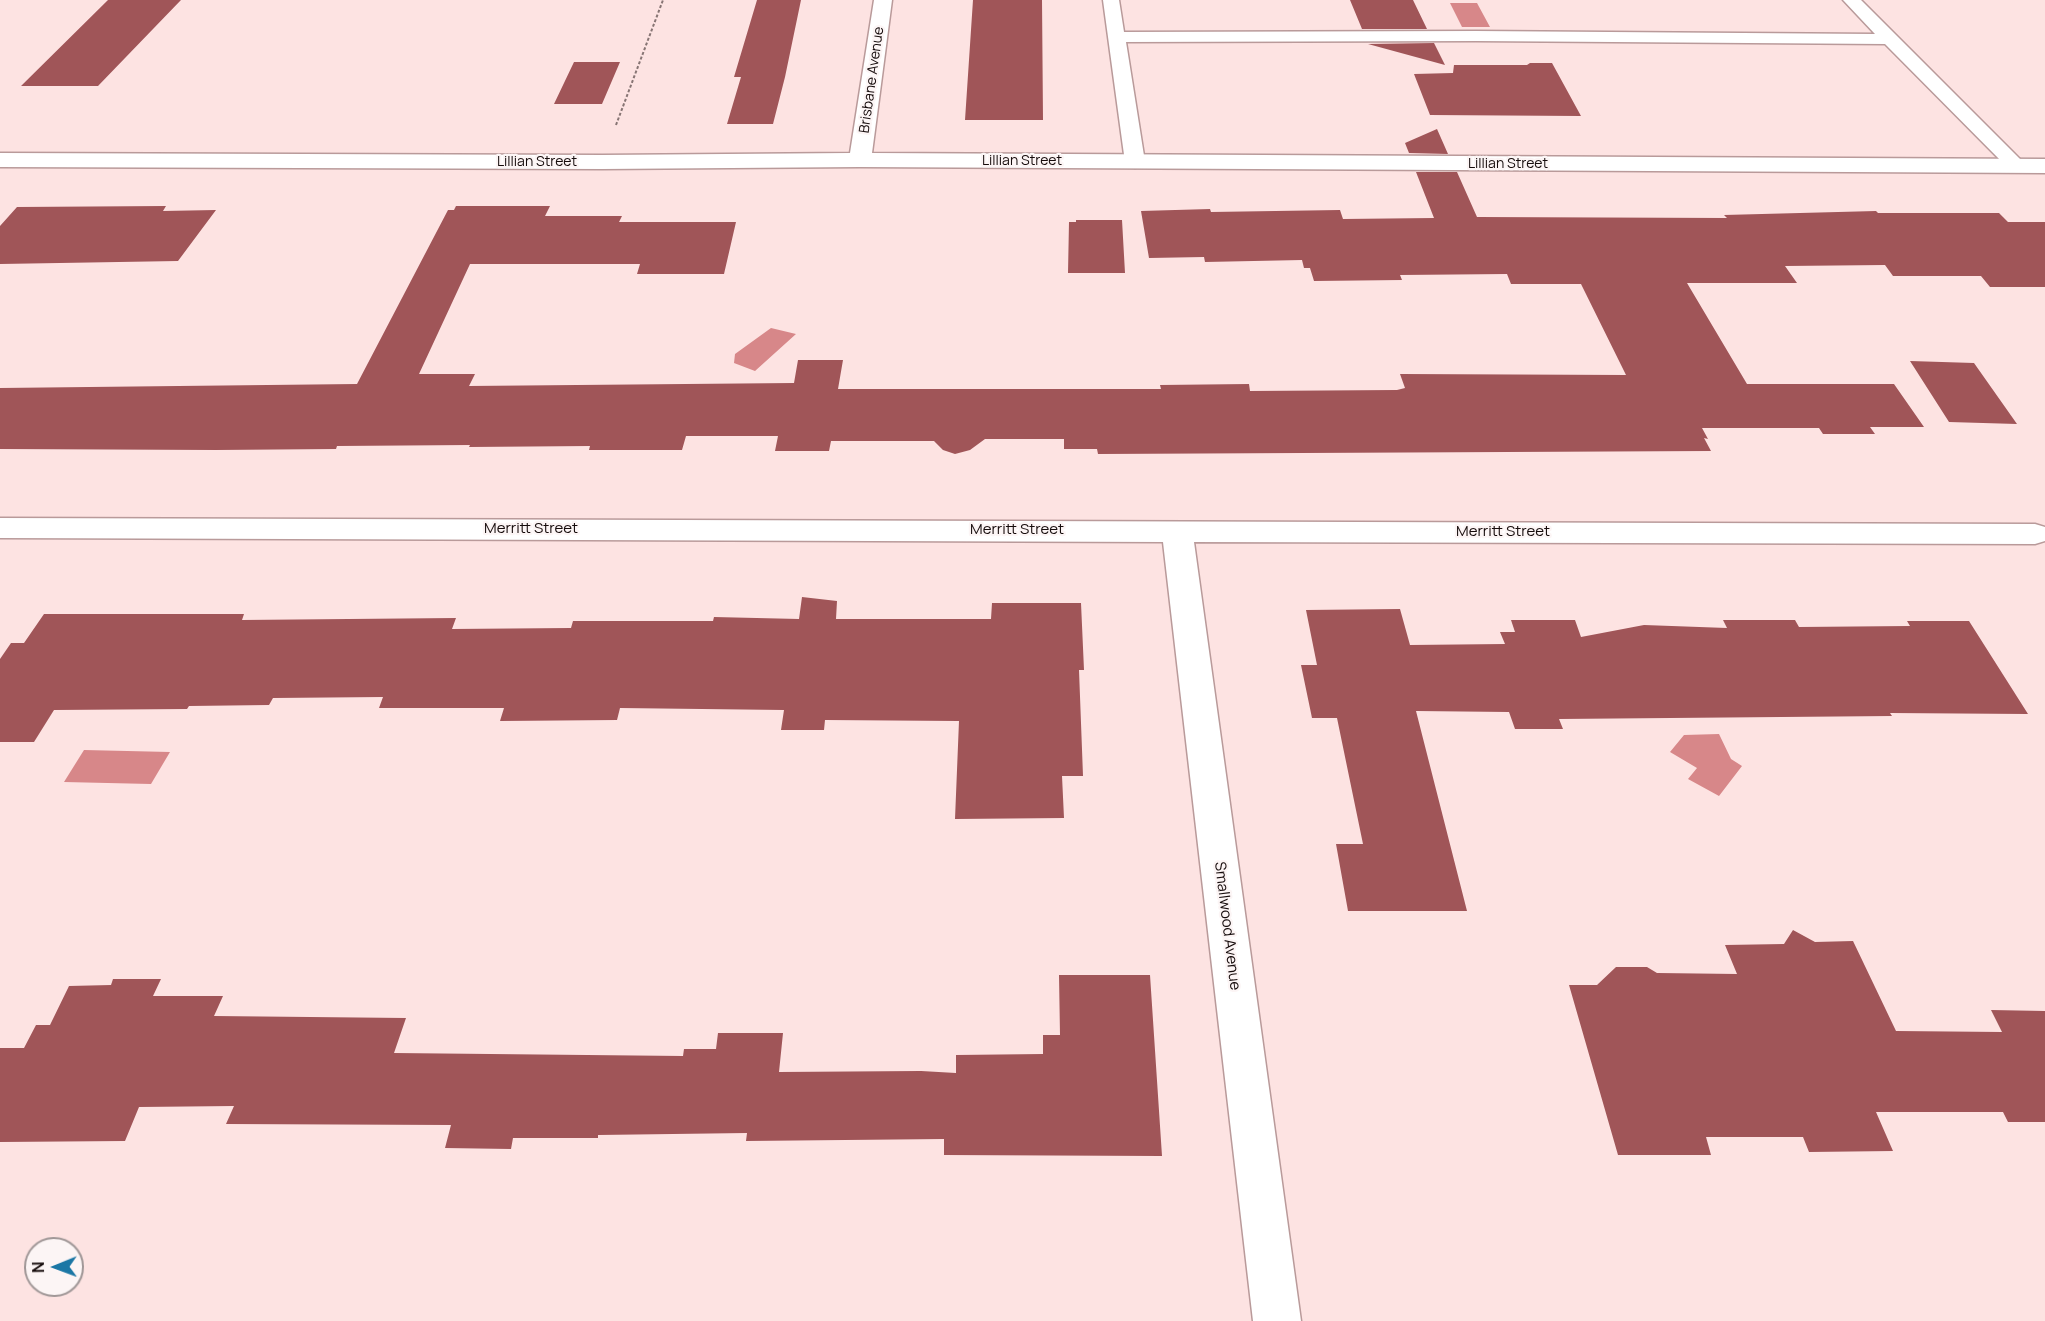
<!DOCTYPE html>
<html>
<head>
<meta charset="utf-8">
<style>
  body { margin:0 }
  #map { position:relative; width:2045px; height:1321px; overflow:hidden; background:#fde3e2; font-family:Manrope,sans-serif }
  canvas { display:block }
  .north { position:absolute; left:24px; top:1237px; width:60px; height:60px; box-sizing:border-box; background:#fcf5f5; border:2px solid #a09797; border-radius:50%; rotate:269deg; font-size:16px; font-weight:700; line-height:24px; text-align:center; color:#150b0b }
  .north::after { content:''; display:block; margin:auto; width:21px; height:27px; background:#1b77a5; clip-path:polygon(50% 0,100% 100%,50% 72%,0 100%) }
</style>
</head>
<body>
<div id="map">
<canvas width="2045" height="1321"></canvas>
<div class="north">N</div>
</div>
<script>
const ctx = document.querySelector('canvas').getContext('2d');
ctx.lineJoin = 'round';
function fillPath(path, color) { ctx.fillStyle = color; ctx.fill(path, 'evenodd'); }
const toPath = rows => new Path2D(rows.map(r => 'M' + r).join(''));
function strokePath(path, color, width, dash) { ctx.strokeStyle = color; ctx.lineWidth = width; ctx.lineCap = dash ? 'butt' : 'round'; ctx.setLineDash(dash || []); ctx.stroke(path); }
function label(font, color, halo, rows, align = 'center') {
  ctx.font = font + ' Manrope,sans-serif'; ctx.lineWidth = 4.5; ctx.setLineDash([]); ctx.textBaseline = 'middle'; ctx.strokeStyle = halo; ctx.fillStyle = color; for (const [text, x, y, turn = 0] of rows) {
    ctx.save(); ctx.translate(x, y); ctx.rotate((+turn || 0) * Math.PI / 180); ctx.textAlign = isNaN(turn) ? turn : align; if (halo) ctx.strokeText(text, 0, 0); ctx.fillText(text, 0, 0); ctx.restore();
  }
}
fillPath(toPath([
  [1450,3,1477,3,1490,27,1462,27],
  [771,328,796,334,755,371,734,363,735,354],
  [1719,734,1731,759,1742,766,1719,796,1688,779,1697,768,1670,752,1684,735],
  [84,750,170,752,151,784,64,782]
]), '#d78789');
fillPath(toPath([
  [108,0,181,0,98,86,21,86],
  [757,0,801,0,785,77,773,124,727,124,741,77,734,77],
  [973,0,1042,0,1043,120,965,120],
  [1350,0,1413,0,1427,29,1362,29],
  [1434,43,1445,65,1368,44],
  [574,62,620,62,602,104,554,104],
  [1530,63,1552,63,1581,116,1430,115,1414,74,1453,73,1454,65,1527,65],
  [1437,129,1448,154,1409,153,1405,143],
  [1416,172,1457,172,1477,217,1727,218,1724,215,1876,211,1878,213,1999,213,2008,222,2045,222,2045,287,1990,287,1981,276,1893,276,1885,265,1785,266,1797,283,1687,283,1747,384,1894,384,1924,427,1870,427,1875,434,1823,434,1819,428,1702,428,1708,439,1704,438,1711,451,1098,454,1097,449,1064,449,1064,439,985,439,970,450,955,454,943,450,934,441,831,441,829,451,775,451,778,436,686,436,682,450,589,450,590,446,469,447,470,445,337,446,336,449,216,450,0,449,0,388,357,384,448,210,454,210,456,206,550,206,545,216,622,216,619,222,736,222,724,274,637,274,640,264,470,264,419,374,475,374,469,386,794,383,798,360,843,360,838,389,1161,389,1160,385,1249,384,1250,391,1397,390,1405,388,1400,374,1626,375,1581,284,1511,284,1507,274,1400,275,1402,280,1314,281,1310,268,1304,268,1302,260,1205,262,1204,257,1149,258,1141,211,1210,209,1211,212,1340,210,1343,219,1434,218],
  [166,206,163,211,216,210,178,261,0,264,0,226,17,207],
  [1076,220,1122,220,1125,273,1068,273,1069,222,1076,222],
  [1910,361,1974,363,2017,424,1949,422],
  [802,597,837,601,836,619,991,619,992,603,1081,603,1084,670,1079,670,1083,776,1062,776,1064,818,955,819,959,721,825,720,824,730,781,730,784,710,620,708,617,720,500,721,504,708,379,708,383,697,273,698,269,705,189,706,187,709,54,710,34,742,0,742,0,659,11,643,24,643,44,614,244,614,242,620,456,618,452,629,571,628,573,621,713,621,714,617,799,619],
  [1400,609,1410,645,1505,644,1500,632,1515,632,1511,620,1575,620,1581,637,1644,625,1727,628,1723,620,1795,620,1799,627,1910,626,1907,621,1969,621,2028,714,1890,713,1892,716,1559,719,1563,729,1515,729,1509,712,1416,711,1467,911,1348,911,1336,844,1363,844,1337,718,1312,718,1301,665,1317,665,1306,610],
  [1793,930,1815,942,1853,941,1896,1031,2002,1032,1991,1010,2045,1011,2045,1122,2008,1122,2003,1112,1876,1112,1893,1151,1809,1152,1803,1137,1706,1137,1711,1155,1618,1155,1569,985,1597,985,1616,967,1647,967,1657,973,1737,974,1725,945,1784,944],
  [1059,975,1150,975,1162,1156,944,1155,944,1139,746,1141,747,1133,598,1135,598,1138,513,1138,511,1149,445,1148,451,1125,226,1124,234,1106,139,1107,125,1141,0,1142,0,1048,24,1048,36,1025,50,1025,69,986,111,985,113,979,161,979,153,996,223,996,214,1016,406,1018,394,1053,683,1056,684,1049,716,1049,718,1033,783,1033,779,1072,921,1071,956,1073,956,1055,1043,1054,1043,1035,1060,1035]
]), '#a05558');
const service = toPath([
  [1103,0,1119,0,1124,32,1476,31,1875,34,1843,0,1861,0,2027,166,2024,170,2017,172,2010,170,1885,44,1476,41,1126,42,1145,162,1142,166,1135,168,1128,166,1125,162,1103,0]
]);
const minor = toPath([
  [874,0,892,0,872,153,2045,159,2045,173,860,167,602,169,0,167,0,153,602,155,850,153,874,0],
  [0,518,2035,524,2045,527,2045,541,2035,544,1194,542,1301,1321,1253,1321,1163,542,0,538,0,518]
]);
strokePath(service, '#b99a9a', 3);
strokePath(minor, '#b99a9a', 3);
strokePath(toPath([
  [616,125,663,0]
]), '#877574', 2, [3, 2]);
fillPath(service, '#fff');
fillPath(minor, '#fff');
label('14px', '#150b0b', '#fcf5f5', [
  ["Brisbane Avenue",872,80,-82],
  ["Lillian Street",1022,161],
  ["Lillian Street",537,162],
  ["Lillian Street",1508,164]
]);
label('15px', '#150b0b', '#fcf5f5', [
  ["Merritt Street",531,529],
  ["Merritt Street",1017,530],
  ["Merritt Street",1503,532],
  ["Smallwood Avenue",1227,926,83]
]);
</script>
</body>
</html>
